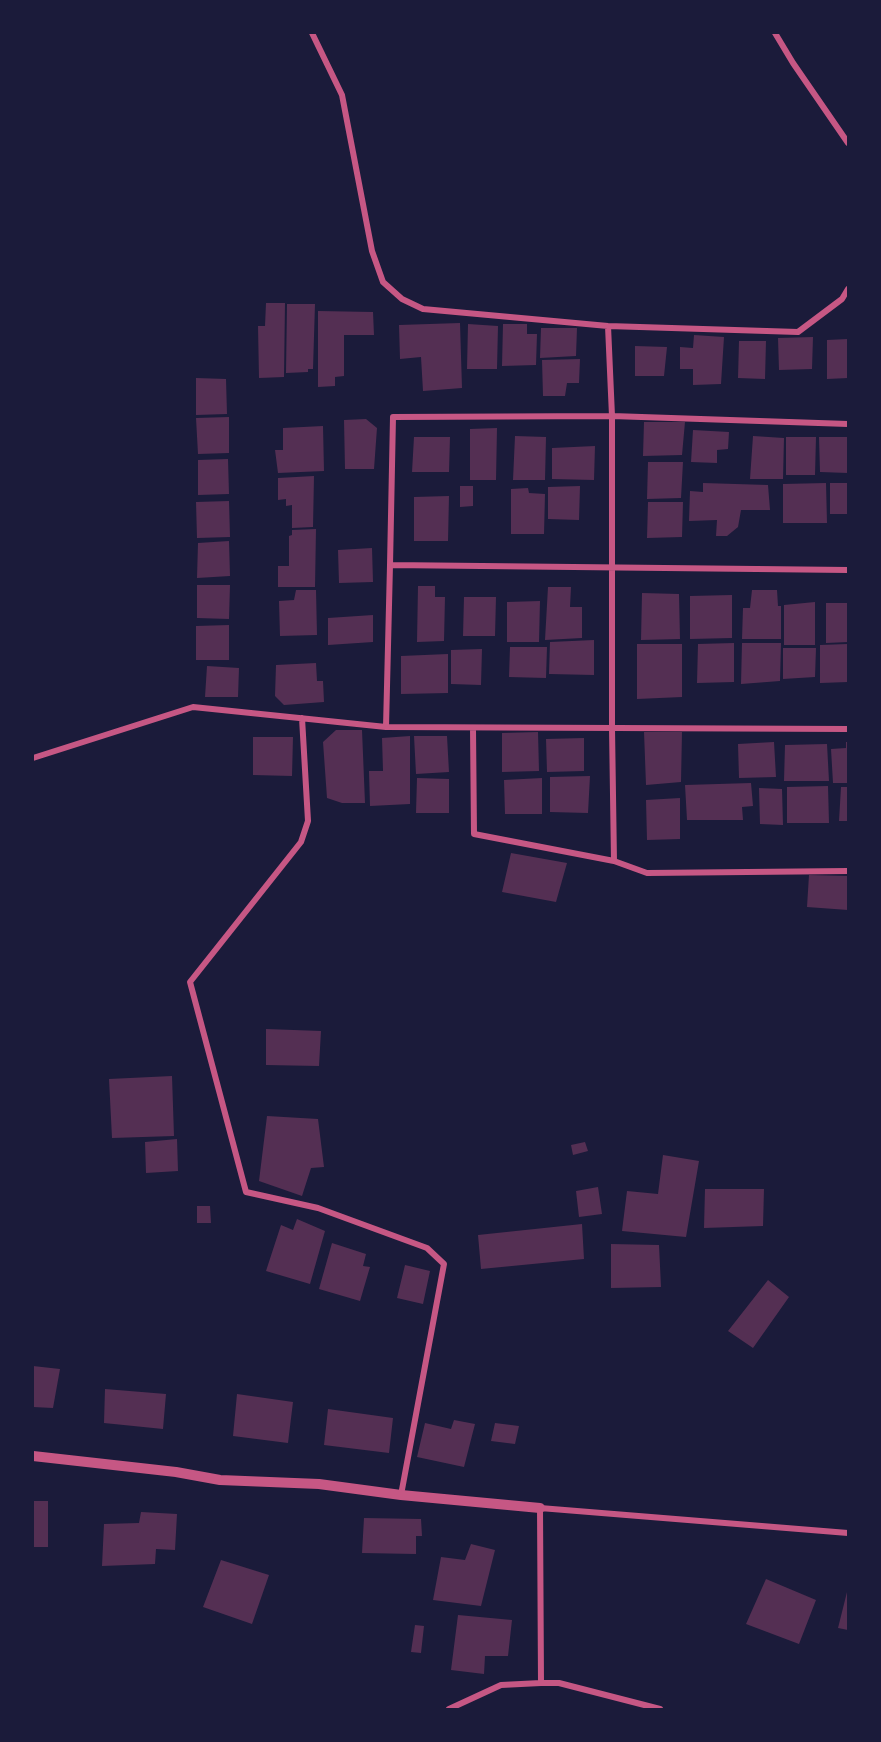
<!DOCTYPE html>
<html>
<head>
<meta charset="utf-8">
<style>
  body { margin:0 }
  #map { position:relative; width:881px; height:1742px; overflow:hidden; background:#1b1b3a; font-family:"Archivo Narrow",sans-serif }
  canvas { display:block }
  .frame { position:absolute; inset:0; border:34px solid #1b1b3a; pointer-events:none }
</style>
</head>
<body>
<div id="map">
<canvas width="881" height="1742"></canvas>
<div class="frame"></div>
</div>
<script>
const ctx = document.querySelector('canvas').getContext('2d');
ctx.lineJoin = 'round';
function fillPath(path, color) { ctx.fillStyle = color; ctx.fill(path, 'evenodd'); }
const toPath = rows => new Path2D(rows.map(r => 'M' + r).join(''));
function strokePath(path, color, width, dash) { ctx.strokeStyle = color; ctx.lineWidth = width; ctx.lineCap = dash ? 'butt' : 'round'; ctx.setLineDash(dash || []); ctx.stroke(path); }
fillPath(toPath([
  [266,303,285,303,284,377,259,378,258,326,265,326],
  [287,304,315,304,313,369,308,369,308,372,286,373],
  [318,311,373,312,374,335,344,335,344,376,335,377,335,386,318,387],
  [460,323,462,388,423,391,421,357,400,359,399,325],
  [468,324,498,326,497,369,467,369],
  [503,324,527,324,527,334,537,334,536,365,502,366],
  [541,328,577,328,576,356,540,358],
  [694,335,724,337,721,384,693,385,693,369,680,369,680,347,693,348],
  [813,337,812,369,779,370,778,338],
  [848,339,848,378,827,379,827,340],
  [739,341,766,341,765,379,738,378],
  [635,346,667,347,664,376,635,376],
  [580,359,579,383,567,383,565,396,543,396,542,360],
  [196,378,226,379,227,414,196,415],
  [229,417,229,453,198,454,196,418],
  [366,419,377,428,374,469,345,469,344,420],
  [644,422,685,422,682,455,643,456],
  [323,426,324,471,278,473,275,450,283,450,283,428],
  [497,428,496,480,470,480,470,429],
  [693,430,729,432,728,449,717,450,717,463,691,462],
  [515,436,546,437,545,480,513,480],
  [753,436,784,438,783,479,750,479],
  [414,437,450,437,449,472,412,472],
  [786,437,816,437,815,475,786,475],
  [819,437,848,437,848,473,820,472],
  [595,446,594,480,552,479,552,448],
  [228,459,229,494,198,495,198,460],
  [648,462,683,462,681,498,647,499],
  [314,476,313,527,292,528,292,505,286,506,286,499,278,500,278,478],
  [703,483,768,485,770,510,741,510,738,527,727,536,716,536,717,520,689,521,690,491,703,492],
  [826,483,827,523,783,523,783,484],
  [830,483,848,483,848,514,830,514],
  [460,486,473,486,473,506,460,507],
  [580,486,579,520,548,519,548,487],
  [528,488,529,493,545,494,544,534,511,534,511,489],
  [449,496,448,541,414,541,414,497],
  [229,501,230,537,197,538,196,502],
  [648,502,683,502,682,537,647,538],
  [316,529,315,587,278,587,278,566,289,566,289,536,292,535,292,530],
  [229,541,230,576,197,578,198,543],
  [372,548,373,582,339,583,338,550],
  [197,585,230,585,229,619,197,618],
  [418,586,435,586,435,597,445,597,444,641,417,642],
  [548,587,571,587,570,607,582,607,582,638,545,640],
  [296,590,316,590,317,635,280,636,279,601,294,600],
  [752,590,777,590,778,606,781,606,781,639,742,639,743,608,750,608],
  [642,593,679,594,680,639,641,640],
  [732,595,732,638,690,639,690,596],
  [464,597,496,597,495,636,463,636],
  [540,601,539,642,507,642,507,602],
  [815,602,815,645,784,645,784,605],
  [826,603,848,603,848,642,826,643],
  [373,615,373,642,328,645,328,618],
  [229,625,229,660,196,660,196,626],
  [594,640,594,675,549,674,550,642],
  [734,643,734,682,697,683,698,644],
  [742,643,781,643,780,681,741,684],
  [637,644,682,644,682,697,637,699],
  [848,644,848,682,820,683,820,645],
  [510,647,547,647,546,678,509,677],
  [783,648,816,648,815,677,783,679],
  [482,649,481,685,451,684,451,650],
  [448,654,448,693,401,694,401,656],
  [316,663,317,681,323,681,324,702,284,705,275,696,276,665],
  [207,666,239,668,238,697,205,697],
  [336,730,362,730,365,803,342,803,327,798,323,742],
  [538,732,539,771,502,772,502,733],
  [644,732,682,732,681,782,646,785],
  [410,736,410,804,370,806,369,771,383,771,382,738],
  [414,736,447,736,449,772,416,774],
  [253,737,293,737,292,776,253,775],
  [584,738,584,771,547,772,546,739],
  [774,742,776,777,739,778,738,744],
  [846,742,848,742,848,783,833,783,831,749,846,748],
  [827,744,829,781,784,781,785,745],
  [590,776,588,813,550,812,550,777],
  [417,778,449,779,449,813,416,813],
  [542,778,542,814,505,814,504,780],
  [751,783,753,806,742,807,743,820,687,820,685,785],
  [828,786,829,823,787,823,787,787],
  [841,787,848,787,848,821,839,821],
  [759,788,782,789,783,825,760,824],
  [680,798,680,839,647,840,646,800],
  [511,853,567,863,556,902,502,892],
  [809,875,848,876,848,910,807,907],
  [266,1029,321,1031,319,1066,266,1065],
  [172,1076,174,1136,112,1138,109,1079],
  [267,1116,318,1119,324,1167,311,1168,302,1196,259,1181],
  [177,1139,178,1171,146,1173,145,1142],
  [585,1142,588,1151,573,1155,571,1145],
  [663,1155,699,1161,686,1237,622,1231,627,1191,658,1194],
  [598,1187,602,1214,579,1217,576,1191],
  [705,1189,764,1189,763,1226,704,1228],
  [197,1206,210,1206,211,1223,197,1223],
  [297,1219,325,1231,310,1284,266,1271,281,1225,293,1230],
  [582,1224,584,1259,481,1269,478,1235],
  [332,1243,366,1254,363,1266,370,1267,360,1301,319,1289],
  [611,1244,659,1245,661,1287,611,1288],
  [405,1265,430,1271,423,1304,397,1298],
  [768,1280,789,1297,753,1348,728,1331],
  [33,1366,60,1369,53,1408,33,1407],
  [105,1389,166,1394,163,1429,104,1423],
  [237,1394,293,1402,288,1443,233,1436],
  [328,1409,393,1418,389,1453,324,1445],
  [454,1420,475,1424,464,1467,417,1457,425,1423,451,1429],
  [495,1423,519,1426,515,1444,491,1441],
  [33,1501,48,1501,48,1547,33,1547],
  [141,1512,177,1514,175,1550,156,1549,155,1564,102,1566,104,1524,139,1523],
  [364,1518,421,1519,422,1536,416,1536,416,1554,362,1553],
  [471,1544,495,1550,481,1606,433,1600,441,1557,465,1560],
  [221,1560,269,1575,252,1624,203,1607],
  [766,1579,816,1600,799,1644,746,1624],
  [847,1592,848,1593,848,1630,838,1628],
  [458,1615,512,1620,508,1656,485,1656,484,1674,451,1670],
  [415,1625,424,1626,421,1653,411,1652]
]), '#542f53');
strokePath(toPath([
  [312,33,342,95,372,251,383,282,402,299,423,309,608,326,798,332,842,299,848,289],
  [775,33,793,63,848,143],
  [608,326,612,416,612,728,614,861],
  [390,565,393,417,612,416,848,424],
  [302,718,308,821,301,842,190,982,246,1192,318,1208,427,1248,444,1264,401,1495],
  [386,727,848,729],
  [473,728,474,834,614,861,647,873,848,871],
  [33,758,193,707,386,727,390,565,848,570],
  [541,1683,540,1508,848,1533],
  [449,1709,501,1685,541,1683,559,1683,660,1709]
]), '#c65784', 6);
strokePath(toPath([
  [33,1456,176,1472,220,1480,319,1484,401,1495,540,1508]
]), '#c65784', 10);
</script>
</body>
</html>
